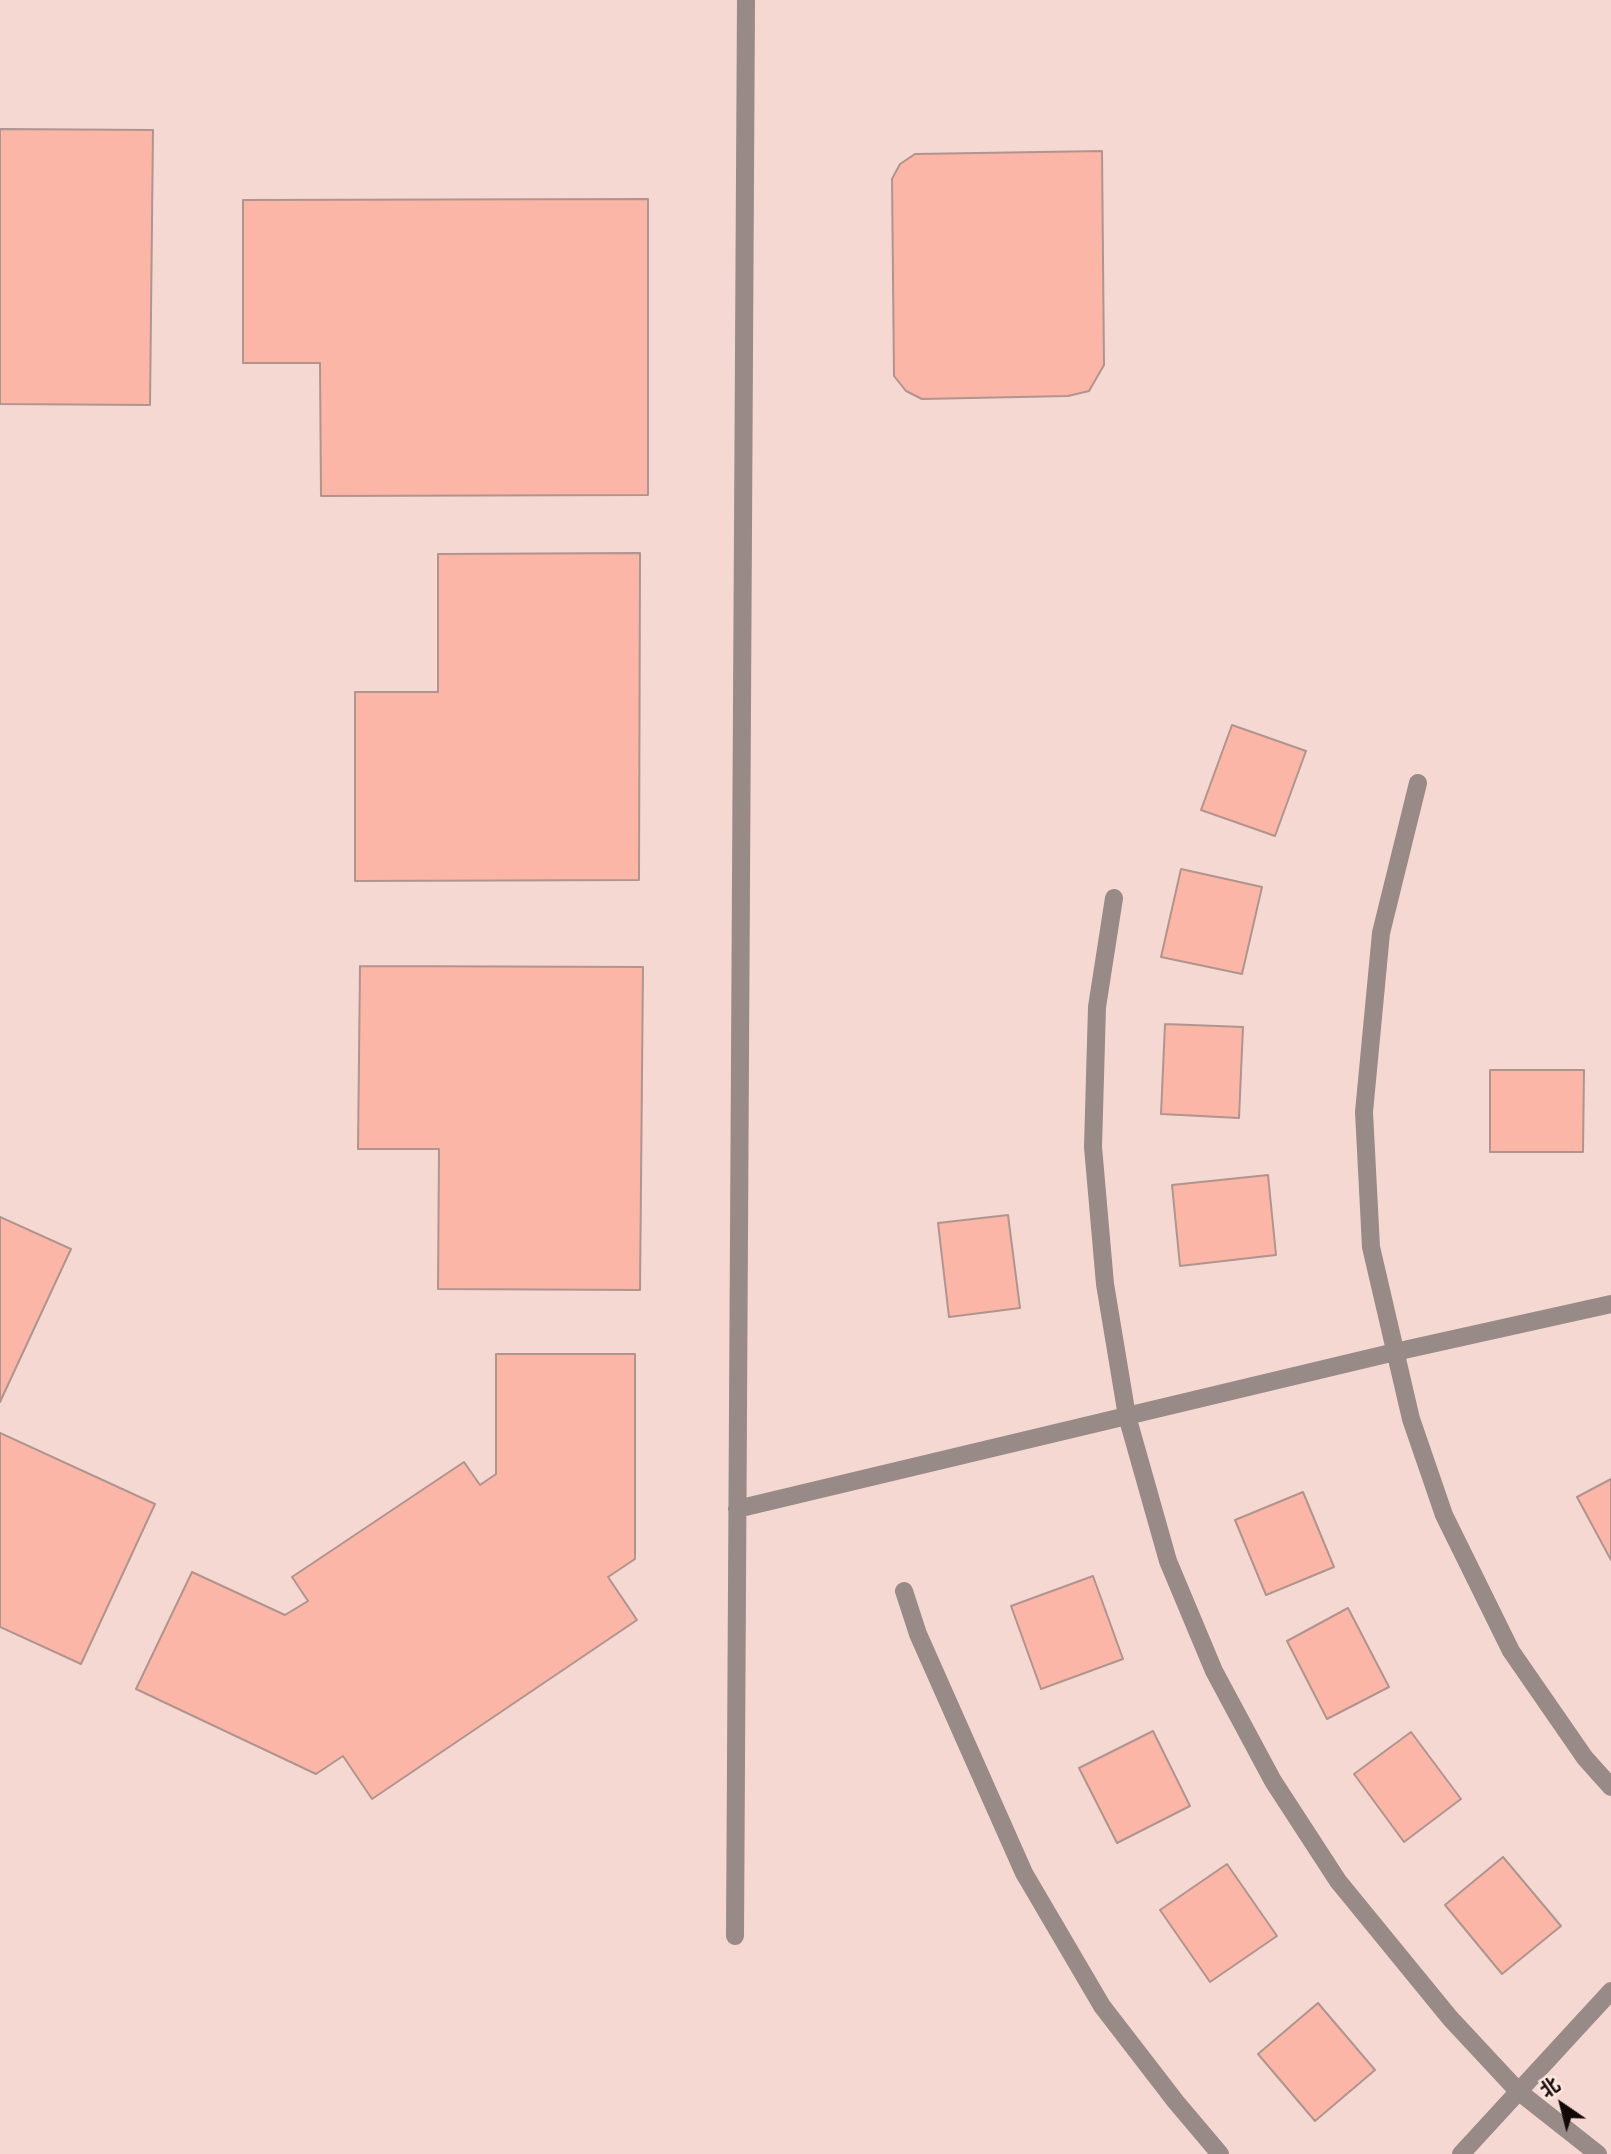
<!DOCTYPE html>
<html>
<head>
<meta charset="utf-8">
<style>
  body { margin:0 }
  #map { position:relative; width:1611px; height:2154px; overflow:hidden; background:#f6d8d2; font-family:"Roboto Serif","Noto Sans SC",serif }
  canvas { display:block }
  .north { position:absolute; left:1527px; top:2070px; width:70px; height:70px; -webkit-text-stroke:5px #ffe7e1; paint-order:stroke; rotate:325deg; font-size:19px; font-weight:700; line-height:28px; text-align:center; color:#120907 }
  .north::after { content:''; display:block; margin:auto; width:24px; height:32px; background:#120907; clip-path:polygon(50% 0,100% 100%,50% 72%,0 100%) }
</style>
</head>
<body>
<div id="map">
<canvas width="1611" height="2154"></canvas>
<div class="north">北</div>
</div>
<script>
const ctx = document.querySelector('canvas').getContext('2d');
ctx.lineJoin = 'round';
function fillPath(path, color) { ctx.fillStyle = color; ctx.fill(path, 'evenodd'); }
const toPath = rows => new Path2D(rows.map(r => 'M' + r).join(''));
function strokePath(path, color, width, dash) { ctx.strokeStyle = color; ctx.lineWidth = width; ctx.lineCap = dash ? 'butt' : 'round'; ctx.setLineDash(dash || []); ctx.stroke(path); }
const building = toPath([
  [0,129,153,130,150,405,0,404,0,129],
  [1102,151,1104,365,1089,391,1068,396,922,399,906,391,894,376,892,179,900,164,915,154,1102,151],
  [648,199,648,495,321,496,320,363,243,363,243,200,648,199],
  [640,553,639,880,355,881,355,692,438,692,438,554,640,553],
  [1232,725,1306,751,1275,836,1201,810,1232,725],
  [1181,869,1262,887,1242,974,1161,957,1181,869],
  [360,966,643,967,640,1290,438,1289,439,1149,358,1149,360,966],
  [1165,1024,1243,1027,1239,1118,1161,1114,1165,1024],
  [1490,1070,1584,1070,1583,1152,1490,1152,1490,1070],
  [1268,1175,1276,1255,1180,1266,1172,1185,1268,1175],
  [1008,1215,1020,1308,949,1317,938,1223,1008,1215],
  [0,1217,71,1249,0,1402,0,1217],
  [496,1354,635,1354,635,1559,608,1577,637,1620,372,1799,343,1756,316,1774,136,1689,192,1572,285,1615,308,1601,292,1577,464,1462,480,1485,496,1474,496,1354],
  [0,1433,155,1504,81,1664,0,1627,0,1433],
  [1611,1479,1611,1560,1577,1497,1611,1479],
  [1303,1492,1334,1567,1266,1595,1235,1520,1303,1492],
  [1093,1576,1123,1659,1041,1689,1011,1606,1093,1576],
  [1348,1608,1389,1687,1327,1719,1287,1641,1348,1608],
  [1153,1731,1190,1806,1117,1843,1079,1768,1153,1731],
  [1411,1732,1461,1799,1404,1842,1354,1774,1411,1732],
  [1503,1857,1561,1926,1502,1974,1445,1905,1503,1857],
  [1227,1864,1277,1936,1210,1982,1160,1910,1227,1864],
  [1318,2003,1375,2070,1315,2121,1258,2054,1318,2003]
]);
fillPath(building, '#fbb6a8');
strokePath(building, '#b0948e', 2);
strokePath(toPath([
  [1418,783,1381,933,1364,1112,1371,1247,1411,1419,1444,1515,1511,1651,1585,1758,1611,1787],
  [1114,898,1097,1007,1093,1147,1105,1284,1127,1416,1168,1561,1214,1671,1273,1781,1338,1881,1450,2018,1518,2091,1598,2154],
  [737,1509,1395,1352,1611,1304],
  [904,1591,918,1634,1024,1873,1102,2006,1176,2102,1220,2154],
  [735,1936,746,0],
  [1461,2154,1611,1991]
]), '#978a87', 18);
</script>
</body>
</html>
